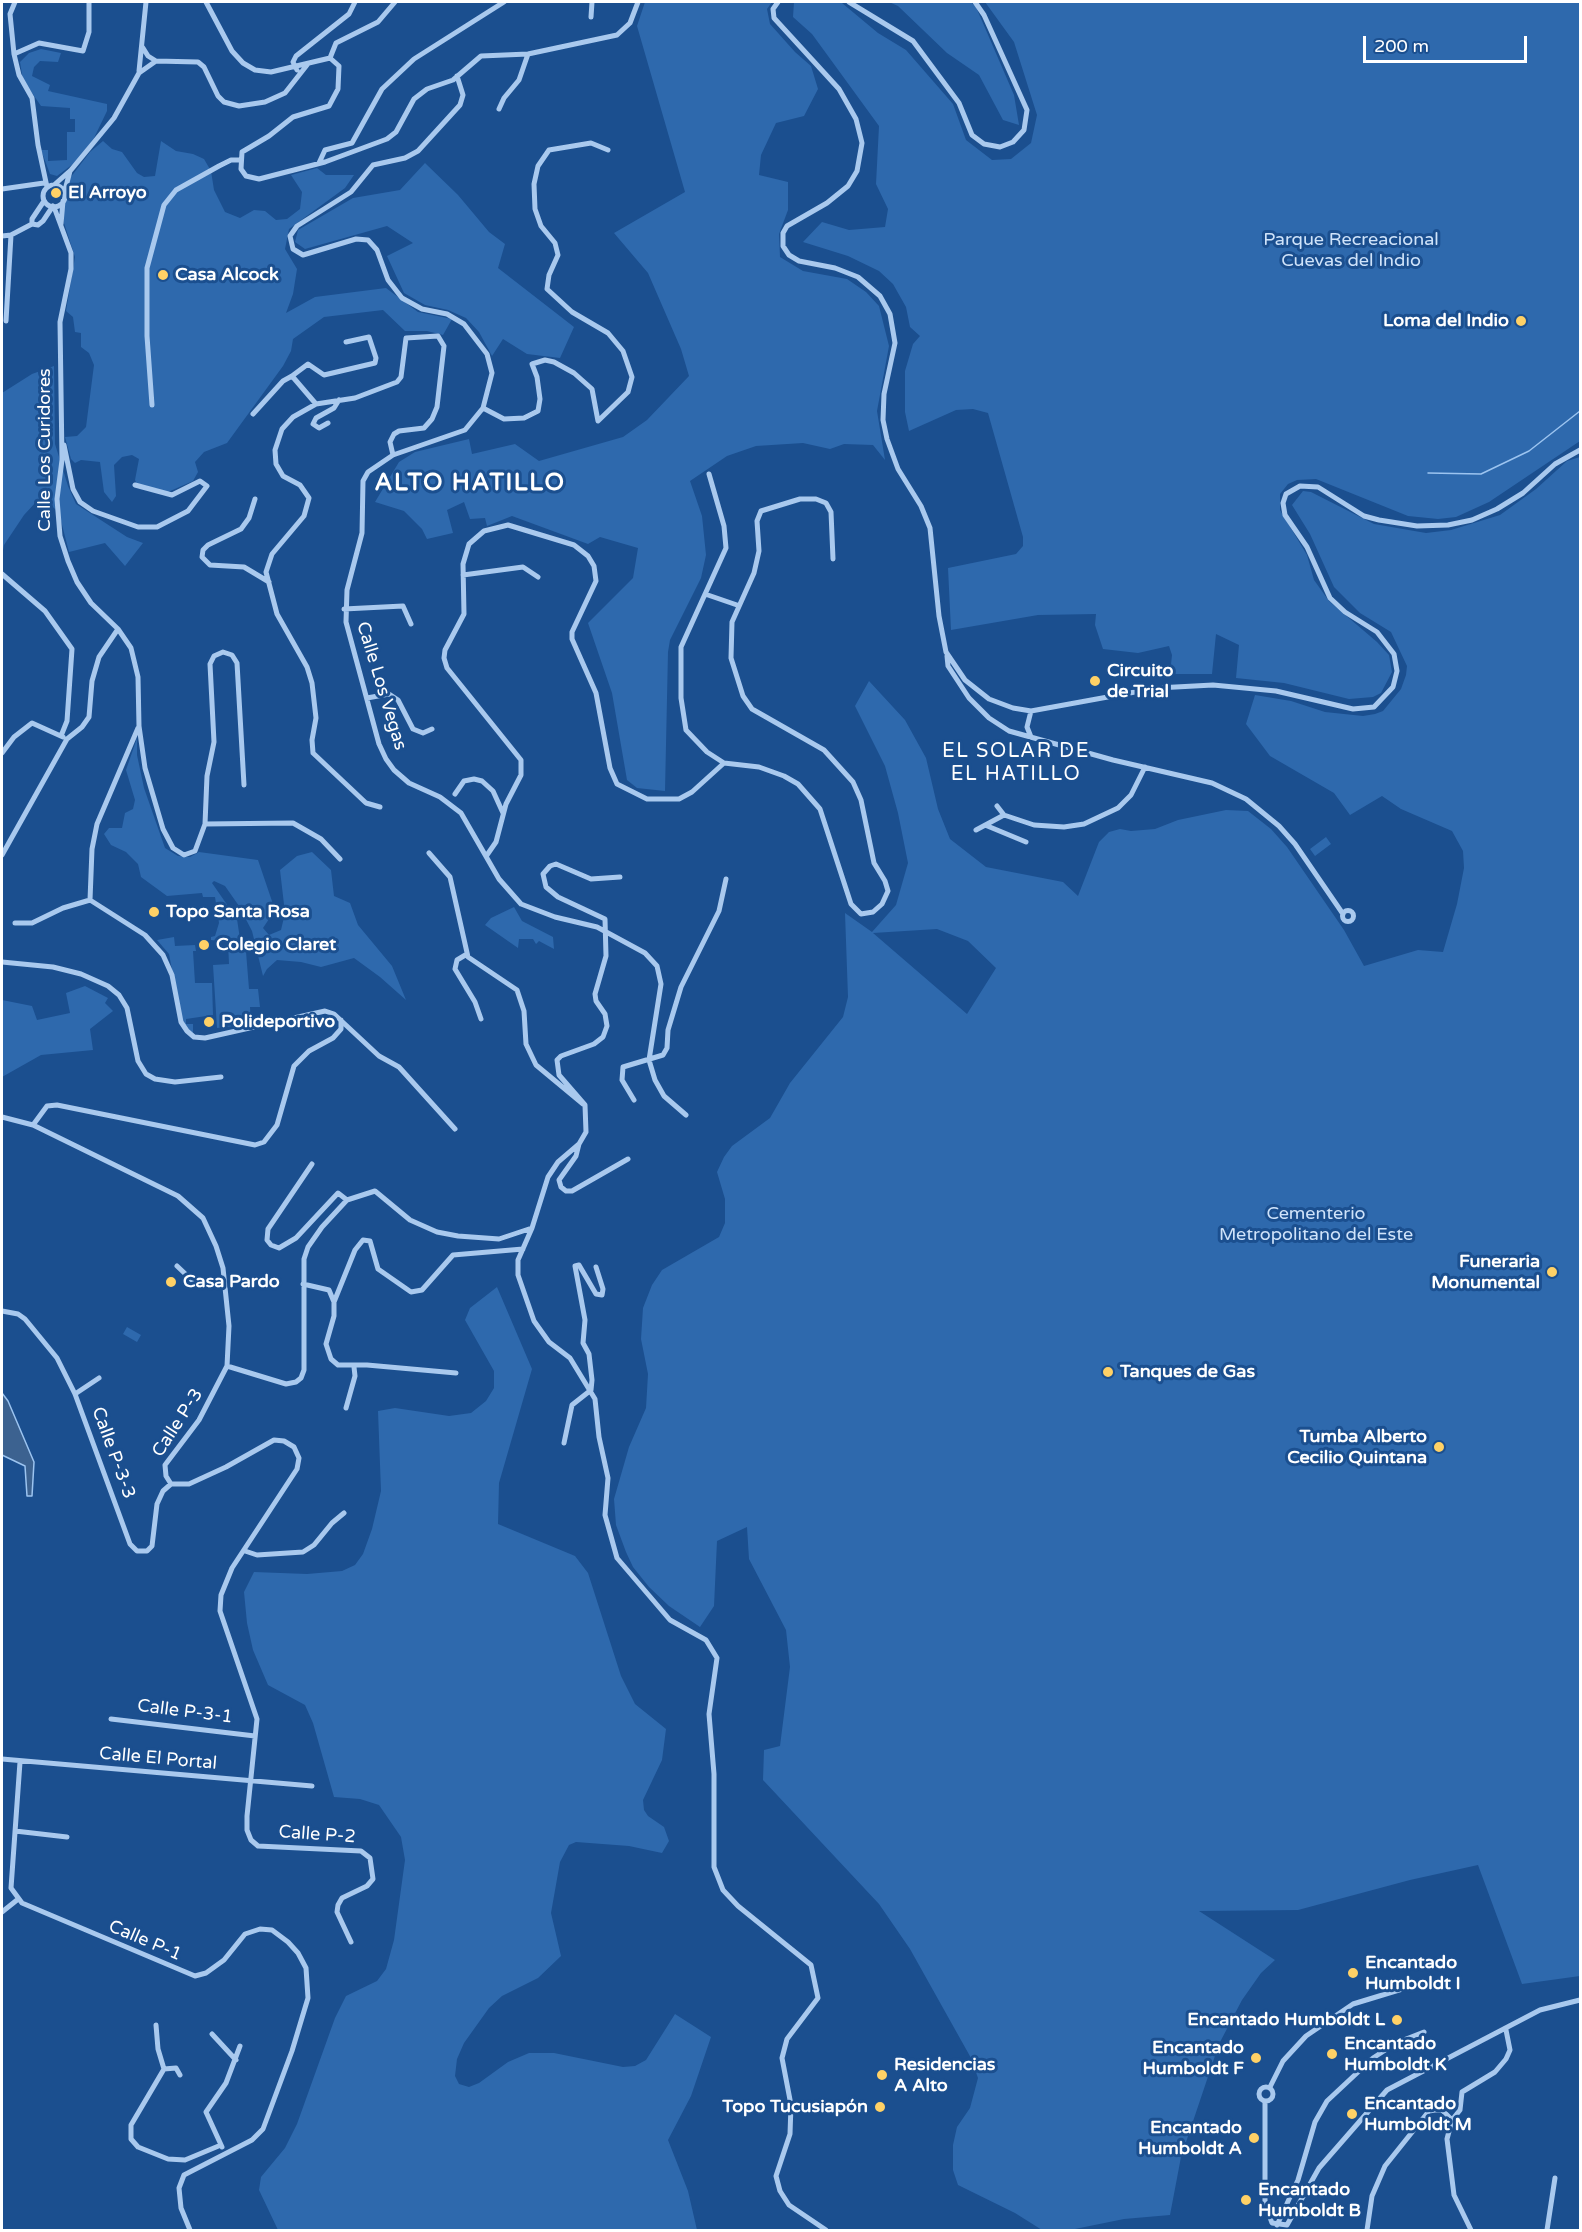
<!DOCTYPE html>
<html>
<head>
<meta charset="utf-8">
<style>
  body { margin:0 }
  #map { position:relative; width:1582px; height:2232px; overflow:hidden; background:#1b4f8f; font-family:"Varela Round",sans-serif }
  canvas { display:block }
  .frame { position:absolute; inset:0; border:3px solid #fff; pointer-events:none }
  .scale { position:absolute; left:1363px; top:36px; width:164px; height:27px; box-sizing:border-box; border:3px solid #fff; border-top:0; padding-left:8px; font-size:18px; line-height:21px; white-space:nowrap; color:#fff; -webkit-text-stroke:4px #1b4f8f; paint-order:stroke }
</style>
</head>
<body>
<div id="map">
<canvas width="1582" height="2232"></canvas>
<div class="frame"></div>
<div class="scale">200 m</div>
</div>
<script>
const ctx = document.querySelector('canvas').getContext('2d');
ctx.lineJoin = 'round';
function fillPath(path, color) { ctx.fillStyle = color; ctx.fill(path, 'evenodd'); }
const toPath = rows => new Path2D(rows.map(r => 'M' + r).join(''));
function strokePath(path, color, width, dash) { ctx.strokeStyle = color; ctx.lineWidth = width; ctx.lineCap = dash ? 'butt' : 'round'; ctx.setLineDash(dash || []); ctx.stroke(path); }
function label(font, color, halo, rows, align = 'center') {
  ctx.font = font + ' "Varela Round",sans-serif'; ctx.lineWidth = 6; ctx.setLineDash([]); ctx.textBaseline = 'middle'; ctx.strokeStyle = halo; ctx.fillStyle = color; for (const [text, x, y, turn = 0] of rows) {
    ctx.save(); ctx.translate(x, y); ctx.rotate((+turn || 0) * Math.PI / 180); ctx.textAlign = isNaN(turn) ? turn : align; if (halo) ctx.strokeText(text, 0, 0); ctx.fillText(text, 0, 0); ctx.restore();
  }
}
fillPath(toPath([
  [645,2,772,2,767,9,770,24,795,52,811,66,818,89,804,116,776,123,761,155,759,175,788,182,788,210,779,234,780,257,803,271,847,279,866,292,879,306,889,346,877,411,885,460,873,445,844,444,830,449,803,443,756,446,727,456,690,481,702,516,706,555,701,578,670,640,668,652,665,791,637,788,627,780,612,693,588,623,633,578,638,548,600,537,588,544,512,516,487,526,485,518,470,519,464,502,447,510,453,533,427,539,422,529,404,511,375,502,399,462,415,452,469,439,472,454,515,444,539,461,623,437,647,420,689,376,681,349,648,273,614,233,685,192,637,26],
  [794,2,842,3,878,33,906,50,953,104,966,140,992,160,1011,159,1031,143,1037,115,1014,42,985,2,1580,2,1580,441,1489,502,1456,517,1438,519,1408,516,1316,479,1297,480,1288,484,1280,494,1280,510,1307,555,1314,580,1329,601,1377,642,1389,655,1392,672,1381,693,1373,697,1349,699,1284,683,1236,678,1239,645,1216,634,1212,674,1170,674,1172,655,1169,646,1138,653,1103,649,1095,625,1096,614,1038,615,951,630,948,568,1016,554,1023,546,1023,537,988,413,973,409,956,410,909,431,905,412,905,371,913,344,920,336,910,327,906,307,893,284,879,271,848,256,803,242,822,222,849,230,885,227,888,209,876,184,879,126,812,34,793,17],
  [889,2,971,2,976,7,1014,95,1019,125,1003,120,979,75,947,53,898,6],
  [41,49,61,53,58,62,40,61,34,67,32,76,50,85,48,91,107,104,107,111,94,138,77,161,57,176,50,174,41,150,48,150,48,161,67,160,67,132,75,132,75,119,70,119,70,108,41,106,23,80,20,62,29,53],
  [103,141,112,149,122,152,137,173,144,177,155,176,161,141,176,151,193,154,204,159,211,171,214,190,225,212,240,218,254,210,265,211,276,220,287,219,300,209,302,192,291,175,317,168,326,175,354,175,345,188,289,229,285,249,297,269,293,294,286,313,315,297,386,288,418,312,452,319,443,335,427,331,405,331,383,310,324,317,293,339,291,351,283,366,227,443,204,452,195,462,198,472,193,481,168,492,138,487,135,480,139,459,132,455,122,457,114,465,116,496,112,502,104,492,100,462,81,460,75,463,71,459,65,437,77,436,86,427,94,365,89,353,81,347,81,333,75,332,73,317,66,311,75,257,64,223,64,208,70,178,90,152],
  [425,163,458,195,489,232,505,244,498,268,574,327,560,358,527,354,503,339,492,356,479,332,466,318,448,310,425,305,404,293,387,256,413,243,387,226,305,249,295,242,298,230,353,198,400,190],
  [54,366,55,444,68,486,76,504,127,537,143,543,125,566,105,543,69,552,59,513,48,502,36,502,24,515,4,545,2,556,2,393,32,374],
  [1580,457,1580,1976,1522,1984,1478,1865,1410,1880,1298,1910,1199,1911,1275,1960,1261,1973,1242,2000,1219,2044,1181,2157,1170,2215,1124,2219,1070,2230,1042,2230,1015,2213,958,2185,953,2170,953,2145,957,2127,970,2108,978,2078,971,2058,910,1949,879,1904,763,1780,764,1750,780,1746,790,1667,786,1630,749,1559,747,1527,717,1541,714,1606,700,1627,669,1606,649,1587,633,1567,626,1552,616,1525,614,1499,629,1447,646,1408,648,1374,641,1339,643,1308,652,1285,662,1270,719,1237,725,1223,725,1199,717,1172,724,1157,732,1146,770,1118,790,1083,843,1017,848,997,845,913,872,932,896,905,908,863,898,813,885,766,855,706,869,681,905,720,926,758,938,809,950,839,986,867,1063,882,1078,896,1099,842,1109,832,1120,829,1131,831,1155,829,1178,820,1226,810,1248,811,1271,829,1287,847,1344,930,1364,966,1418,950,1443,952,1457,904,1464,868,1463,851,1452,831,1401,809,1382,796,1350,815,1334,793,1270,756,1246,724,1255,695,1291,701,1325,712,1363,716,1375,714,1383,711,1401,689,1406,675,1407,666,1391,632,1360,613,1334,587,1310,534,1292,505,1303,491,1311,492,1374,524,1426,533,1451,530,1500,515,1536,489,1567,461],
  [937,929,968,941,996,968,967,1014,873,933],
  [137,738,137,755,144,788,165,848,178,856,190,857,199,852,258,860,275,910,263,928,269,935,281,930,285,913,280,870,297,856,312,852,331,870,334,896,350,903,358,925,392,966,406,1000,380,977,354,958,321,967,301,962,277,960,267,969,263,976,252,931,239,906,225,886,214,881,212,883,237,919,240,939,245,939,249,989,258,989,260,1007,250,1007,251,1024,217,1028,213,965,229,964,228,942,211,940,211,937,215,936,219,923,215,897,203,897,202,893,167,896,141,877,138,864,126,852,111,845,104,834,109,828,122,828,125,813,133,809,135,800,126,770],
  [1326,837,1331,844,1315,856,1310,849],
  [514,907,522,921,553,937,554,949,539,941,536,944,533,939,519,939,518,948,485,925,491,918],
  [174,937,175,946,195,945,196,951,193,951,195,983,212,983,213,1015,186,1019,186,1024,193,1024,193,1033,183,1027,169,954,157,940],
  [85,986,108,998,105,1003,113,1011,90,1029,93,1050,41,1055,2,1077,2,1000,32,1006,37,1020,70,1013,66,993],
  [497,1287,532,1369,499,1483,498,1524,575,1556,588,1573,621,1676,635,1704,666,1729,662,1760,643,1800,644,1810,648,1816,664,1827,669,1841,662,1853,629,1846,576,1842,569,1845,560,1862,551,1913,561,1956,538,1978,502,1996,489,2008,464,2043,457,2059,455,2076,459,2084,469,2087,479,2083,508,2062,529,2053,554,2053,623,2067,635,2066,646,2060,675,2014,711,2037,691,2096,668,2140,688,2191,697,2230,278,2230,259,2190,261,2177,285,2148,297,2124,335,2018,346,1996,377,1981,386,1969,394,1940,405,1860,401,1837,379,1805,360,1799,334,1797,313,1723,305,1705,268,1685,253,1650,247,1623,244,1592,254,1572,307,1574,342,1571,355,1565,363,1554,372,1529,381,1491,378,1411,395,1408,449,1416,471,1413,486,1401,494,1388,494,1371,465,1320,470,1308],
  [127,1327,141,1335,137,1342,123,1334]
]), '#2e69ad');
const water = toPath([
  [2,1393,8,1401,34,1462,32,1496,27,1496,25,1466,2,1455,2,1393]
]);
fillPath(water, '#3c6290');
strokePath(water, '#9cc4f0', 1.5);
strokePath(toPath([
  [1428,473,1481,474,1529,451,1580,411]
]), '#9cc4f0', 1.5);
strokePath(toPath([
  [15,2,10,14,14,54,19,75,32,98,38,145,47,187],
  [206,2,232,51,243,63,255,70,271,72,330,58,339,66,338,89,329,106,293,117,269,136,242,152,241,169,246,176,259,179,325,162,387,139,396,132,414,99,427,89,453,80,481,56,528,54,617,35,630,23,638,2],
  [778,2,773,9,774,18,839,89,856,119,862,143,857,171,848,186,827,203,787,226,783,233,783,246,789,255,799,261,835,268,858,277,880,296,890,314,895,343,884,394,883,420,887,439,898,469,921,506,930,528,939,616,946,652,965,680,989,699,1013,708,1031,711,1157,688,1213,685,1276,691,1353,709,1374,707,1393,687,1397,671,1394,654,1377,632,1345,612,1330,598,1307,547,1285,515,1283,503,1286,494,1300,486,1318,487,1364,516,1379,520,1417,526,1448,525,1472,520,1497,509,1523,493,1555,464,1580,450],
  [849,2,913,41,959,103,972,135,984,144,1000,147,1013,142,1024,130,1027,110,984,15,975,2],
  [591,17,592,2],
  [143,48,148,56,156,61],
  [14,54,39,43,83,51,89,32,89,3],
  [330,58,336,43,378,22,395,2],
  [297,70,293,62,296,56,349,14,355,2],
  [139,71,146,2],
  [457,76,463,95,460,105,418,151,405,158,373,165,351,192,297,226,290,236,293,249,303,255,356,239,368,240,377,250,388,280,402,298,422,309,447,314,464,324,487,354,492,373,483,408,465,430,393,455,368,472,363,481,362,533,347,590,346,622,379,744,386,759,394,770,409,783,440,797,461,813,499,879,521,904,555,917,597,927,645,953,657,966,661,984,649,1060,655,1080,664,1096,686,1115],
  [499,109,504,98,519,80,528,54],
  [319,163,325,150,352,143,382,89,414,59,504,2],
  [54,185,71,170,114,118,139,73,156,61,198,62,204,67,218,96,224,102,239,106,265,102,285,93,307,65],
  '43 196a11 11 0 1 1 22 0a11 11 0 1 1-22 0Z',
  [2,189,44,183],
  [64,194,70,171],
  [54,207,71,253,71,269,60,322,62,460,57,499,60,536,68,561,77,582,91,603,118,629,131,648,138,677,139,726,145,768,163,829,173,848,184,855,195,851,205,824,207,776,214,742,210,664,214,656,223,652,232,655,237,663,244,785],
  [32,224,32,219,44,201],
  [61,224,63,201],
  [2,236,11,235,32,224,38,225,43,221,53,206],
  [6,321,11,235],
  [292,376,308,364,324,375,375,363,376,358,369,337,346,342],
  [152,405,147,336,147,268,164,205,176,190,219,166,231,160,239,160],
  [483,408,504,419,524,418,538,411,540,399,537,377,532,364,545,360,554,362,574,373,592,389,598,421,628,392,632,377,623,351,608,333,572,312,547,289,549,275,558,255,555,243,541,226,535,209,534,184,538,166,549,150,591,143,608,150],
  [253,414,283,381,292,376,316,404],
  [328,423,319,428,313,424,316,418,334,408,339,400],
  [64,445,73,489,80,502,93,511,138,527,157,527,188,511,207,486,200,481,172,495,135,485],
  [709,474,724,526,726,548,681,647,681,698,686,730,707,752,724,763],
  [255,499,249,518,241,529,208,545,203,550,202,557,210,565,244,567,269,582],
  [2,574,45,611,72,649,67,721,61,736],
  [463,575,523,567,538,577],
  [705,594,737,605],
  [344,609,403,606,411,624],
  [947,656,948,666,969,698,989,718,1009,731,1113,760,1212,783,1246,799,1279,826,1295,844,1343,914],
  [367,698,389,694,398,700,413,729,423,733,432,729],
  [138,728,97,824,92,849,90,900,145,935,163,955,172,975,181,1022,187,1031,194,1037,205,1038,325,1011,334,1014,379,1056,399,1067,455,1129],
  [1031,737,1027,727,1031,711],
  [2,753,14,737,32,723,63,737],
  [455,794,464,781,474,779,482,781,493,791,503,813],
  [997,806,1004,815,1034,825,1064,827,1084,824,1118,808,1131,795,1145,767],
  [380,807,366,803,313,753,312,740,316,718,312,683,307,667,277,614,266,572,272,554,304,516,309,498,300,485,283,476,276,464,275,450,282,429,293,417,316,404,355,398,397,382,401,377,406,338,438,336,444,346,437,407,432,419,424,428,399,431,394,434,390,442,393,455],
  [205,824,293,823,321,839,340,859],
  [985,825,1026,842],
  [976,830,1004,815],
  [429,853,450,877,468,957,517,990,524,1011,526,1044,536,1065,583,1104],
  [2,855,67,739,82,727,89,717,92,681,99,657,118,629],
  [487,855,496,842,506,804,521,775,521,760,447,668,444,658,445,650,464,614,463,564,469,544,484,531,508,525,574,545,588,556,594,566,596,581,572,632,572,639,596,693,610,768,617,784,647,799,679,799,692,792,724,763,759,767,784,776,798,784,820,809,851,904,861,914,873,912,882,904,888,891,885,881,874,863,861,800,853,782,824,750,752,709,743,696,731,658,732,622,754,573,759,551,757,521,761,511,800,499,816,499,826,503,831,512,833,559],
  '1342.5 916a5.5 5.5 0 1 1 11 0a5.5 5.5 0 1 1-11 0Z',
  [15,923,32,923,63,908,90,900],
  [467,954,457,960,455,969,475,1002,481,1019],
  [2,962,53,967,81,974,108,986,119,995,127,1008,138,1061,146,1074,155,1079,175,1082,221,1077],
  [634,1100,622,1080,623,1067,663,1055,667,1048,668,1030,681,987,719,911,726,879],
  [2,1117,33,1125,178,1196,203,1218,216,1246,223,1268,229,1326,227,1366,199,1420,165,1465,166,1476,171,1484,189,1484,226,1467,274,1440,284,1441,294,1447,299,1458,297,1469,232,1568,221,1595,220,1611,257,1719,247,1816,247,1830,251,1840,258,1846,361,1851,370,1858,373,1879,367,1886,342,1898,338,1905,337,1912,351,1942],
  [33,1125,47,1106,57,1105,255,1145,264,1142,277,1125,294,1066,309,1051,333,1038,341,1029,341,1020],
  [579,1144,576,1156,559,1180,561,1187,566,1191,572,1191,628,1159],
  [312,1164,268,1229,267,1240,271,1245,279,1248,296,1238,338,1193,347,1200],
  [532,1228,518,1260,518,1275,534,1321,549,1342,570,1358,595,1399,599,1437,608,1478,605,1515,617,1558,670,1620,706,1640,717,1658,709,1714,714,1774,714,1867,723,1890,738,1906,811,1965,818,1998,787,2039,782,2058,791,2105,790,2134,776,2176,780,2191,789,2205,826,2230],
  [177,1266,197,1285,224,1283],
  [303,1284,329,1290,334,1302,334,1316,326,1344,331,1359,338,1365,367,1365,456,1373],
  [334,1302,355,1250,363,1240,370,1241,378,1269,411,1292,422,1290,453,1255,523,1249],
  [2,1311,18,1314,25,1319,57,1358,75,1394,130,1544,137,1551,147,1551,152,1546,157,1504,163,1491,171,1484],
  [227,1366,286,1384,296,1382,301,1378,304,1370,304,1259,308,1247,322,1227,347,1200,375,1191,410,1220,437,1232,458,1236,499,1239,532,1228,548,1177,558,1162,579,1144,586,1132,585,1105,559,1075,557,1060,561,1056,594,1044,603,1037,607,1026,605,1014,596,1001,595,994,606,956,605,919,558,897,546,887,543,874,550,866,556,864,591,879,620,877],
  [75,1394,99,1378],
  [346,1408,355,1376,354,1367],
  [564,1443,572,1405,591,1390,592,1380,589,1354,583,1343,585,1320,575,1266,579,1265,596,1294,602,1295,603,1289,596,1267],
  [245,1551,257,1555,303,1552,314,1545,332,1523,344,1513],
  [111,1719,255,1736],
  [2,1759,312,1786],
  [20,1762,11,1888,22,1903,195,1976,206,1973,224,1960,245,1934,260,1929,272,1930,288,1942,298,1953,306,1968,308,1998,292,2051,263,2129,252,2140,184,2175,179,2188,181,2208,190,2230],
  [15,1831,67,1837],
  [2,1912,17,1900],
  [156,2025,158,2049,164,2069,131,2125,131,2139,138,2147,168,2159,185,2160,221,2145],
  [212,2034,236,2060],
  [164,2069,176,2068,180,2075],
  '1259 2094a7 7 0 1 1 14 0a7 7 0 1 1-14 0Z',
  [1270,2087,1283,2061,1306,2036,1353,2004,1422,1983],
  [1265,2101,1265,2204,1272,2223,1287,2225,1319,2168,1387,2090,1540,2010,1580,2000],
  [1452,2120,1460,2110,1462,2092,1495,2072,1506,2059,1510,2050,1506,2030],
  [222,2147,206,2112,226,2083,240,2046],
  [1277,2225,1298,2180,1315,2122,1327,2101,1373,2058,1396,2043,1424,2032],
  [1367,2230,1372,2196,1385,2166,1429,2111,1435,2110,1442,2110,1452,2120,1447,2139,1454,2195,1471,2230],
  [1547,2230,1555,2178]
]), '#a9c9ee', 5);
for (const [x, y, r, color] of [
  [56,193,6,"#ffd166"],
  [163,275,6,"#ffd166"],
  [1521,321,6,"#ffd166"],
  [1095,681,6,"#ffd166"],
  [154,912,6,"#ffd166"],
  [204,945,6,"#ffd166"],
  [209,1022,6,"#ffd166"],
  [1552,1272,6,"#ffd166"],
  [171,1282,6,"#ffd166"],
  [1108,1372,6,"#ffd166"],
  [1439,1447,6,"#ffd166"],
  [1353,1973,6,"#ffd166"],
  [1397,2020,6,"#ffd166"],
  [1332,2054,6,"#ffd166"],
  [1256,2058,6,"#ffd166"],
  [882,2075,6,"#ffd166"],
  [880,2107,6,"#ffd166"],
  [1352,2114,6,"#ffd166"],
  [1254,2138,6,"#ffd166"],
  [1246,2200,6,"#ffd166"]
]) { const dot = new Path2D(); dot.arc(x, y, r, 0, 2 * Math.PI); ctx.fillStyle = color; ctx.fill(dot); strokePath(dot, '#1b4f8f', 2); }
label('bold 18px', '#fff', '#1b4f8f', [
  ["El Arroyo",68,193],
  ["Casa Alcock",175,275],
  ["Loma del Indio",1509,321,"right"],
  ["Circuito",1107,671],
  ["de Trial",1107,692],
  ["Topo Santa Rosa",166,912],
  ["Colegio Claret",216,945],
  ["Polideportivo",221,1022],
  ["Funeraria",1540,1262,"right"],
  ["Monumental",1540,1283,"right"],
  ["Casa Pardo",183,1282],
  ["Tanques de Gas",1120,1372],
  ["Tumba Alberto",1427,1437,"right"],
  ["Cecilio Quintana",1427,1458,"right"],
  ["Encantado",1365,1963],
  ["Humboldt I",1365,1984],
  ["Encantado Humboldt L",1385,2020,"right"],
  ["Encantado",1344,2044],
  ["Humboldt K",1344,2065],
  ["Encantado",1244,2048,"right"],
  ["Humboldt F",1244,2069,"right"],
  ["Residencias",894,2065],
  ["A Alto",894,2086],
  ["Encantado",1364,2104],
  ["Humboldt M",1364,2125],
  ["Topo Tucusiapón",868,2107,"right"],
  ["Encantado",1242,2128,"right"],
  ["Humboldt A",1242,2149,"right"],
  ["Encantado",1258,2190],
  ["Humboldt B",1258,2211]
], 'left');
label('18px', '#cfe3fa', '#1b4f8f', [
  ["Parque Recreacional",1351,240],
  ["Cuevas del Indio",1351,261],
  ["Cementerio",1316,1214],
  ["Metropolitano del Este",1316,1235]
]);
label('18px', '#fff', '#1b4f8f', [
  ["Calle Los Curidores",45,450,-90],
  ["Calle Los Vegas",381,686,73],
  ["Calle P-3",178,1423,-57],
  ["Calle P-3-3",113,1453,70],
  ["Calle P-3-1",185,1712,7],
  ["Calle El Portal",158,1759,5],
  ["Calle P-2",317,1835,4],
  ["Calle P-1",145,1941,23]
]);
ctx.letterSpacing = '1.5px';
label('20px', '#fff', '#1b4f8f', [
  ["EL SOLAR DE",1016,752],
  ["EL HATILLO",1016,775]
]);
ctx.letterSpacing = '0px';
ctx.letterSpacing = '1.5px';
label('bold 24px', '#fff', '#1b4f8f', [
  ["ALTO HATILLO",470,484]
]);
ctx.letterSpacing = '0px';
</script>
</body>
</html>
